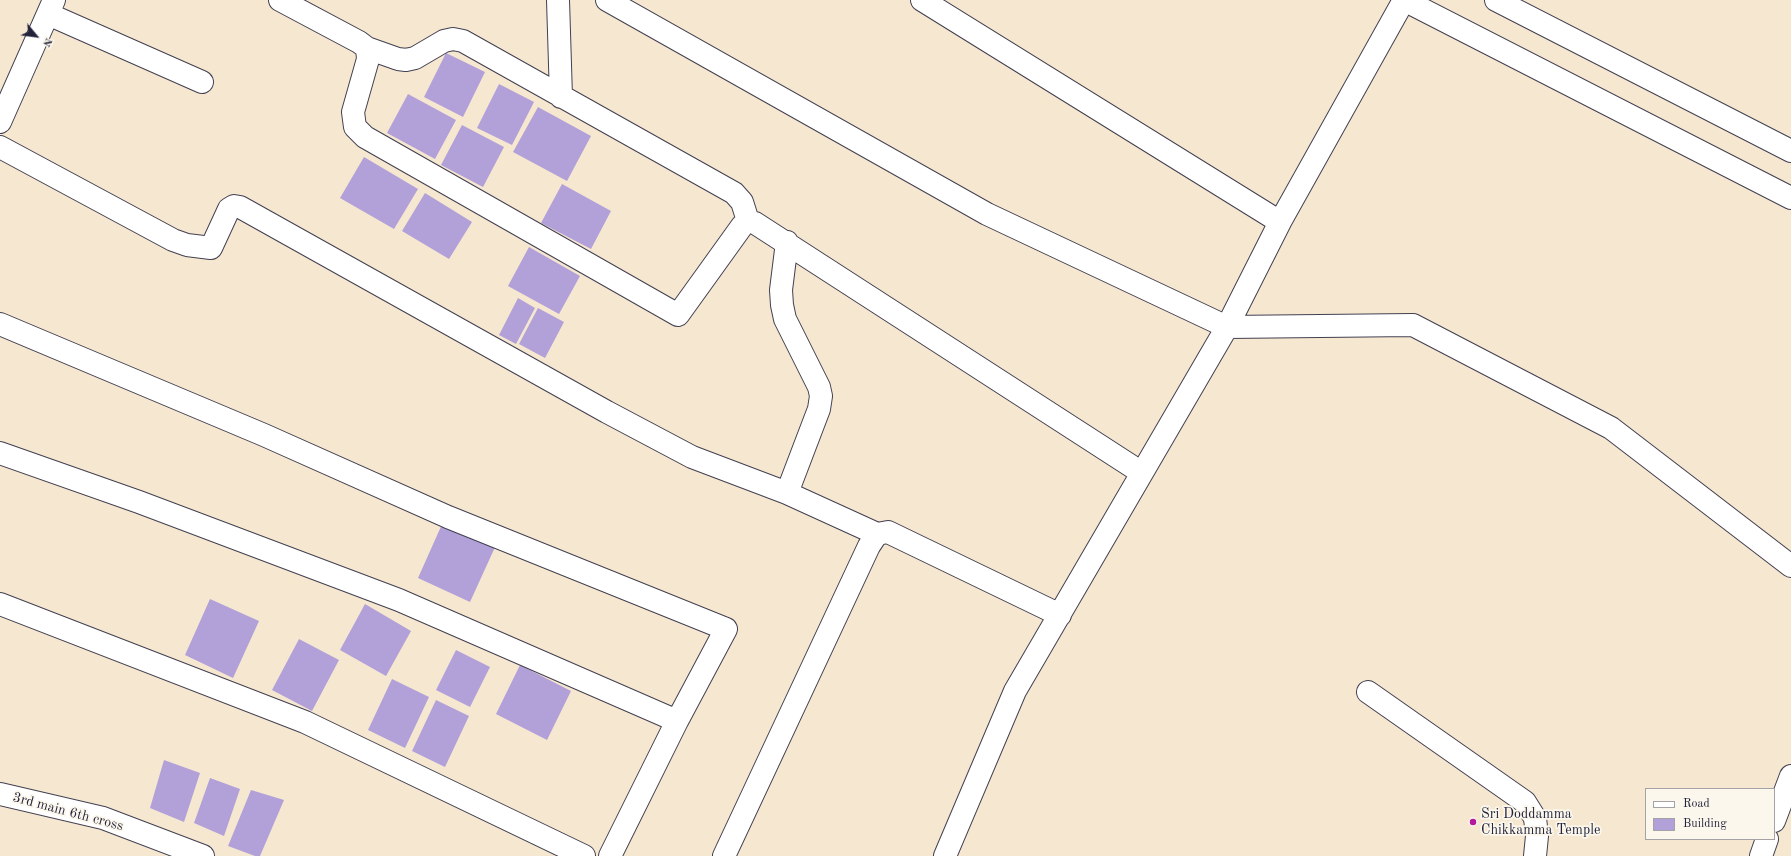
<!DOCTYPE html>
<html>
<head>
<meta charset="utf-8">
<style>
  body { margin:0 }
  #map { position:relative; width:1791px; height:856px; overflow:hidden; background:#f6e7d0; font-family:"Old Standard TT",serif }
  canvas { display:block }
  .legend { position:absolute; left:1645px; top:788px; width:130px; height:52px; box-sizing:border-box; background:#fbf7ec; border:1px solid #a4a2a5; margin:0; padding:5px 7px; list-style:none; font-size:12px; color:#22223b }
  .legend li { display:flex; align-items:center; gap:8px; height:20px }
  .legend b { width:20px; border:1px solid #a4a2a5 }
  .north { position:absolute; left:16px; top:16px; width:40px; height:40px; -webkit-text-stroke:3px #fbf7ec; paint-order:stroke; rotate:119deg; font-size:11px; font-weight:700; line-height:16px; text-align:center; color:#22223b }
  .north::after { content:''; display:block; margin:auto; width:14px; height:18px; background:#22223b; clip-path:polygon(50% 0,100% 100%,50% 72%,0 100%) }
</style>
</head>
<body>
<div id="map">
<canvas width="1791" height="856"></canvas>
<ul class="legend">
<li><b style="height:5px;background:#fff"></b>Road</li>
<li><b style="height:11px;background:#b2a0d9"></b>Building</li>
</ul>
<div class="north">N</div>
</div>
<script>
const ctx = document.querySelector('canvas').getContext('2d');
ctx.lineJoin = 'round';
function fillPath(path, color) { ctx.fillStyle = color; ctx.fill(path, 'evenodd'); }
const toPath = rows => new Path2D(rows.map(r => 'M' + r).join(''));
function strokePath(path, color, width, dash) { ctx.strokeStyle = color; ctx.lineWidth = width; ctx.lineCap = dash ? 'butt' : 'round'; ctx.setLineDash(dash || []); ctx.stroke(path); }
function label(font, color, halo, rows, align = 'center') {
  ctx.font = font + ' "Old Standard TT",serif'; ctx.lineWidth = 3.5; ctx.setLineDash([]); ctx.textBaseline = 'middle'; ctx.strokeStyle = halo; ctx.fillStyle = color; for (const [text, x, y, turn = 0] of rows) {
    ctx.save(); ctx.translate(x, y); ctx.rotate((+turn || 0) * Math.PI / 180); ctx.textAlign = isNaN(turn) ? turn : align; if (halo) ctx.strokeText(text, 0, 0); ctx.fillText(text, 0, 0); ctx.restore();
  }
}
fillPath(toPath([
  [446,53,485,72,463,117,424,97],
  [499,84,534,102,512,145,477,128],
  [408,94,456,120,435,159,387,133],
  [538,107,591,136,567,181,513,152],
  [462,125,504,147,483,187,441,165],
  [364,157,418,189,394,229,340,198],
  [562,184,611,211,591,249,541,223],
  [425,193,472,222,449,259,402,231],
  [529,247,580,276,559,314,508,286],
  [518,298,535,308,516,344,499,335],
  [538,308,564,322,545,358,519,344],
  [443,522,496,545,470,602,418,578],
  [210,599,259,621,233,678,185,655],
  [365,604,411,631,386,676,340,650],
  [299,639,339,660,312,711,272,690],
  [456,650,490,667,470,707,436,690],
  [520,665,571,691,547,740,496,714],
  [392,679,429,697,405,748,368,730],
  [436,700,469,716,445,767,412,751],
  [164,760,200,773,184,822,150,808],
  [210,778,240,789,224,836,194,823],
  [251,790,284,800,260,856,255,856,228,846]
]), '#b2a0d9');
const minor = toPath([
  [280,0,359,42,367,48,368,59,353,112,355,127,365,137,678,315,742,226,748,221,755,223,1142,473],
  [558,0,561,97],
  [607,0,987,214,1227,327,1280,222,922,0],
  [48,14,202,82],
  [367,48,398,59,406,60,415,58,444,41,453,39,463,41,734,193,742,202,748,221],
  [0,122,54,0],
  [0,147,173,240,187,245,211,248,229,209,234,206,240,207,607,412,692,457,787,493,877,534],
  [1280,222,1404,0],
  [0,324,264,435,448,517,726,629,677,721,399,600,139,502,0,453],
  [787,493,819,409,821,396,819,387,785,319,782,305,781,290,787,242],
  [0,604,305,722,584,856],
  [1368,692,1525,802,1535,818,1537,836,1535,856],
  [0,794,103,818,203,856],
  [1774,821,1791,776],
  [610,856,677,721],
  [724,856,869,546,877,534,888,532,1060,615],
  [945,856,1015,691,1227,327,1413,325,1611,428,1791,566],
  [1761,856,1767,839]
]);
const major = toPath([
  [1404,0,1791,198],
  [1496,0,1791,151]
]);
strokePath(minor, '#424051', 24);
strokePath(major, '#424051', 24);
strokePath(minor, '#fff', 22);
strokePath(major, '#fff', 22);
for (const [x, y, r, color] of [
  [1473,822,4,"#b5179e"]
]) { const dot = new Path2D(); dot.arc(x, y, r, 0, 2 * Math.PI); ctx.fillStyle = color; ctx.fill(dot); strokePath(dot, '#fbf7ec', 1.5); }
label('14px', '#22223b', '#fbf7ec', [
  ["3rd main 6th cross",68,812,15]
]);
label('14px', '#22223b', '#fbf7ec', [
  ["Sri Doddamma",1481,814],
  ["Chikkamma Temple",1481,830]
], 'left');
</script>
</body>
</html>
